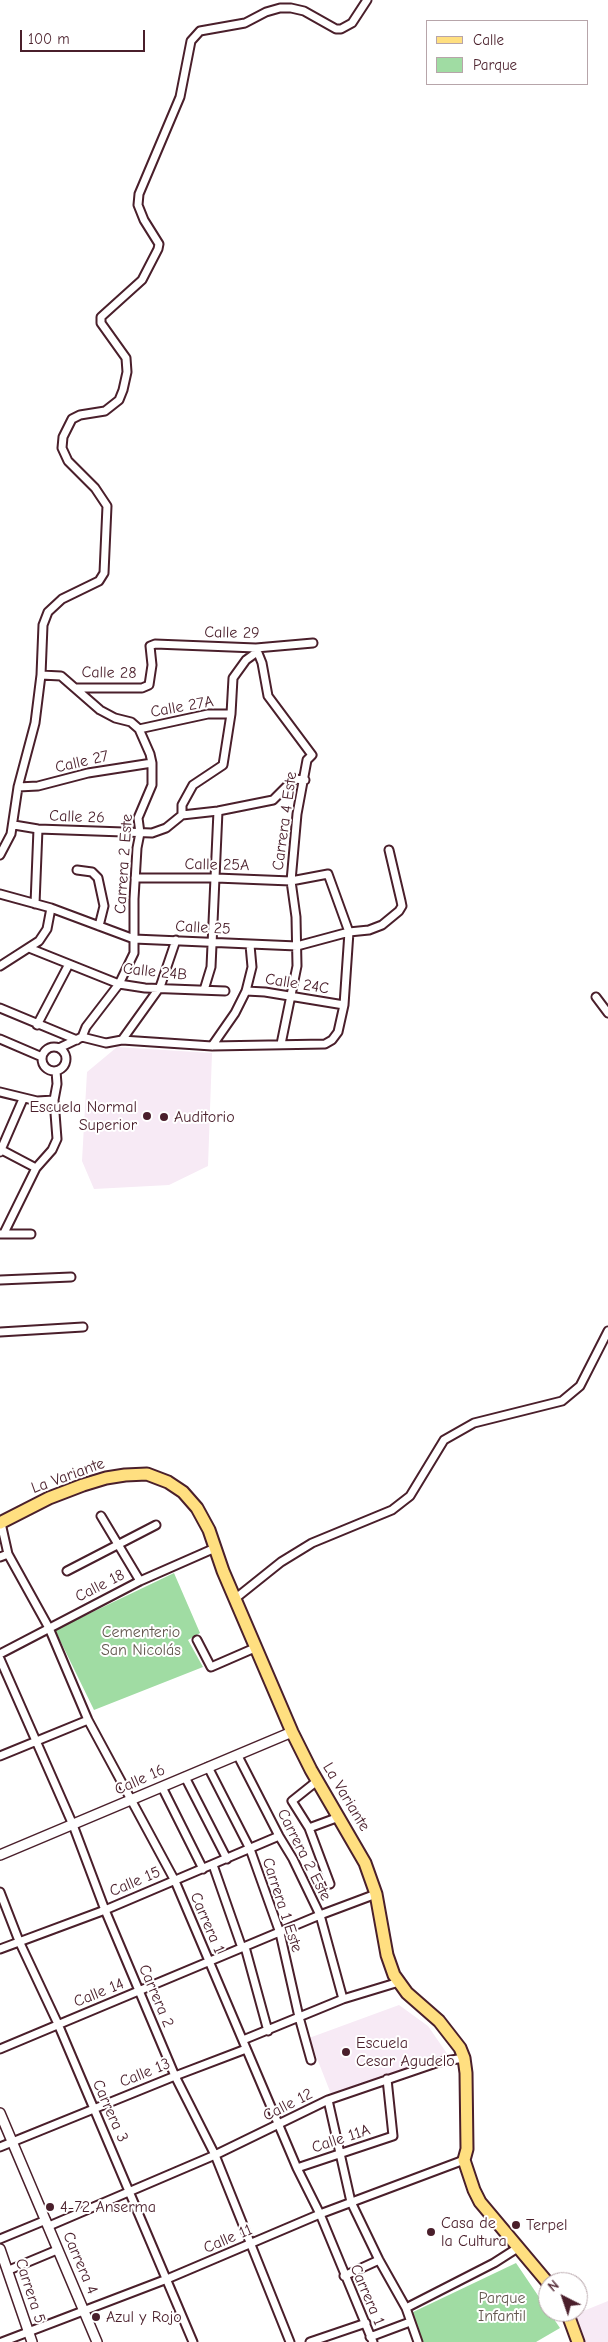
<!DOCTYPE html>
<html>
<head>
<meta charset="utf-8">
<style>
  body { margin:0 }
  #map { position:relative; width:608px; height:2342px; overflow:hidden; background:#fff; font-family:"Comic Neue",sans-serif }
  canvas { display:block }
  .legend { position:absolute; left:426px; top:20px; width:162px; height:65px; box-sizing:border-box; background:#fff; border:1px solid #b7a5aa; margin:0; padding:6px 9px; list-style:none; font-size:15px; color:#4a1f2b }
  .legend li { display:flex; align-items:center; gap:10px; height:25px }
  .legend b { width:25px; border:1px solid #b7a5aa }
  .north { position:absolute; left:538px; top:2272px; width:50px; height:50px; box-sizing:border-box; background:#fff; border:1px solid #b7a5aa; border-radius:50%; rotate:319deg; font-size:14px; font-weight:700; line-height:20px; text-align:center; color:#4a1f2b }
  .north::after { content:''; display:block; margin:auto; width:18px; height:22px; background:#4a1f2b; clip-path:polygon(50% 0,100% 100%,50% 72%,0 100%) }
  .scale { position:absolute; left:20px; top:30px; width:125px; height:22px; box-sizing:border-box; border:2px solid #4a1f2b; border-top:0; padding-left:6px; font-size:15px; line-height:18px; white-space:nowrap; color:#4a1f2b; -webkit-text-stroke:4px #fff; paint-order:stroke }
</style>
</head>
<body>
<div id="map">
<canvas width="608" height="2342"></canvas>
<ul class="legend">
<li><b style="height:6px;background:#ffdf80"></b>Calle</li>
<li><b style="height:14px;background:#a0dca3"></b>Parque</li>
</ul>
<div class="north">N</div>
<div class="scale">100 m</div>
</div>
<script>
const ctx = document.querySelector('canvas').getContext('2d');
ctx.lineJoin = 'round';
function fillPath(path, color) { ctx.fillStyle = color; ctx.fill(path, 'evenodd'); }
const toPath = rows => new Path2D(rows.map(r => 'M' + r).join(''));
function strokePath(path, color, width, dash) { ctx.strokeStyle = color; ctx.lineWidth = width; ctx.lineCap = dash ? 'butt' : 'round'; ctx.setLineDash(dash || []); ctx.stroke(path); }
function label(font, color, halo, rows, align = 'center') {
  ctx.font = font + ' "Comic Neue",sans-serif'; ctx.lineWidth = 4; ctx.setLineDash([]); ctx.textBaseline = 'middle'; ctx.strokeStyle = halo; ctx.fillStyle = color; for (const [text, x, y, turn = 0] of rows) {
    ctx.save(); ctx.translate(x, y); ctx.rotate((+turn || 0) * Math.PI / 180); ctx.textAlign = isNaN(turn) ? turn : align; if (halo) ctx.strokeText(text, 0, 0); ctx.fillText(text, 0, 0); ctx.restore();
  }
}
fillPath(toPath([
  [117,1047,212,1053,208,1166,169,1185,94,1189,82,1161,87,1072],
  [399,2005,428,2026,448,2055,331,2094,309,2038],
  [608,2301,608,2342,581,2342,576,2314]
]), '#f7eaf5');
fillPath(toPath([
  [174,1573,200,1633,188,1640,203,1667,94,1710,55,1630],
  [516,2263,560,2328,536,2342,423,2342,411,2313]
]), '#a0dca3');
const minor = toPath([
  [256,648,262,663,268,696,312,755,307,760,297,814,291,881,296,917,297,966,281,1044],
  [41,675,61,676,100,710,115,718,131,722,139,729,150,754,152,763,152,785,138,818,140,833,137,848,134,899,134,953,119,984,86,1027,82,1037],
  [76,688,142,688,149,685,152,665,150,646,155,644,256,648,313,643],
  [139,729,208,714,231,714],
  [18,787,38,786,88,773,152,763],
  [182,815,182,805,193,785,223,765,231,714,233,678,246,660,257,652],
  [182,815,218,811,273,800,294,779,305,780],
  [14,825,38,829,152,833,166,828,182,815],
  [0,855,11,834,18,787,35,723,41,675,43,625,48,612,62,599,99,581,104,573,107,506,95,488,68,461,62,448,63,437,72,419,80,415,105,411,119,400,123,390,127,372,126,358,101,323,101,317,142,280,158,249,159,244,144,220,138,205,139,194,180,97,191,41,200,31,245,23,266,12,280,8,291,8,304,11,336,29,341,29,352,23,367,0],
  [77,870,92,872,98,878,104,906,99,926],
  [0,894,51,908,134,939,297,946,349,932,369,930,382,925,399,911,402,906,401,901,389,850],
  [35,904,38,829],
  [29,948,119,984,145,988,225,991],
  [0,966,39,941,47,929,51,908],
  [204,990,211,967,218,811],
  [246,991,265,992,344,1005],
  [596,997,608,1013],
  [0,1008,77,1040],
  [37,1025,69,964],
  [0,1039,42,1057],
  [122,1040,160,987,176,940],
  [212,1046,235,1013,246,991,252,967,250,945],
  '42 1059a12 12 0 1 1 24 0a12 12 0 1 1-24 0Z',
  [59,1048,82,1037,106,1043,122,1040,212,1046,325,1044,332,1040,338,1032,344,1005,349,932,328,874,291,881,216,878,135,878],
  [0,1092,37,1101,54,1100],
  [0,1149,36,1168],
  [0,1152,23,1099],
  [4,1233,36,1168,52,1150,57,1139,54,1100,57,1084,56,1071],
  [0,1234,31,1234],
  [0,1280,71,1277],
  [0,1332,83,1327],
  [101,1516,140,1581],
  [1,1523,8,1554,49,1628,88,1720,175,1881,297,2168,320,2214,373,2342],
  [0,1557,8,1554],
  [67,1571,156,1525],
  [236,1598,281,1562,312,1543,392,1510,410,1496,444,1440,474,1423,562,1401,580,1386,608,1331],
  [197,1640,211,1667,257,1647],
  [0,1654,140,1581,215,1548],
  [0,1659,73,1825,105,1910,175,2076,215,2155,290,2342],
  [0,1756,88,1720],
  [238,1756,279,1836,293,1859,320,1915,343,1999],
  [208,1767,250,1849,280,1933,299,2017,311,2060],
  [185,1777,227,1859],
  [317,1781,292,1801,309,1828,339,1817],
  [162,1787,203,1869],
  [309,1828,330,1884],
  [213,1865,242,1948],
  [0,1892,19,1941,58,2024,193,2342],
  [245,1947,268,2031],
  [0,1949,105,1910,279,1836],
  [243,2040,343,1999,399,1982],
  [0,2049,320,1915,376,1894],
  [328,2100,351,2202,379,2260,406,2308,418,2342],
  [0,2147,175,2076,246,2049],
  [297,2168,393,2136,387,2079],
  [49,2226,215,2155,328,2100,439,2062,464,2058],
  [0,2239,46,2220],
  [9,2270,57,2250],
  [344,2276,379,2260],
  [406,2308,494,2263,519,2247],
  [370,2337,410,2322],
  [2,2342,167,2279,320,2214,464,2160],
  [310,2342,366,2323]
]);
const tertiary = toPath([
  [0,1855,292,1732],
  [0,2113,97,2342],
  [0,2249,32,2342]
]);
const primary = toPath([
  [0,1523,49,1498,83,1485,106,1478,125,1475,147,1474,168,1482,183,1492,197,1508,209,1530,223,1571,292,1732,311,1770,365,1863,376,1894,387,1955,394,1975,407,1993,439,2021,460,2048,464,2058,466,2073,467,2149,464,2160,474,2190,480,2202,548,2283],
  [567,2312,578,2342]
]);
strokePath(minor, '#4a1f2b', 11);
strokePath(tertiary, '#4a1f2b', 12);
strokePath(primary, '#4a1f2b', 15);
strokePath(minor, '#fff', 7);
strokePath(tertiary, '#fff', 9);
strokePath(primary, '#ffdf80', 11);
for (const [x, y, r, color] of [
  [147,1116,5,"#4a1f2b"],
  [164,1117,5,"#4a1f2b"],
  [346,2052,5,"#4a1f2b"],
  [50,2207,5,"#4a1f2b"],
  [516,2225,5,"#4a1f2b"],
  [431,2232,5,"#4a1f2b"],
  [96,2317,5,"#4a1f2b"]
]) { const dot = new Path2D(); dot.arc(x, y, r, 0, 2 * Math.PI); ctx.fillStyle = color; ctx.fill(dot); strokePath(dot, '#fff', 2); }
label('16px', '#4a1f2b', '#fff', [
  ["Calle 29",232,633,1],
  ["Calle 28",109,673,1],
  ["Calle 27A",182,707,-10],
  ["Calle 27",82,762,-13],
  ["Calle 26",77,817,2],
  ["Carrera 4 Este",285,821,-82],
  ["Carrera 2 Este",124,864,-86],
  ["Calle 25A",217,865,1],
  ["Calle 25",203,928,3],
  ["Calle 24B",155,972,6],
  ["Calle 24C",297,984,9],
  ["La Variante",68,1476,-20],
  ["Calle 18",100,1586,-27],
  ["Calle 16",140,1780,-24],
  ["La Variante",346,1797,59],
  ["Carrera 2 Este",304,1855,63],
  ["Calle 15",135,1882,-23],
  ["Carrera 1 Este",282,1905,72],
  ["Carrera 1",207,1923,67],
  ["Calle 14",99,1993,-22],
  ["Carrera 2",156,1996,67],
  ["Calle 13",145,2073,-22],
  ["Calle 12",288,2105,-27],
  ["Carrera 3",110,2111,66],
  ["Calle 11A",341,2139,-18],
  ["Calle 11",228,2239,-23],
  ["Carrera 4",80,2263,67],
  ["Carrera 5",30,2291,72],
  ["Carrera 1",367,2295,67]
]);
label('16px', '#4a1f2b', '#fff', [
  ["Escuela Normal",137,1107,"right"],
  ["Superior",137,1125,"right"],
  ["Auditorio",174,1117],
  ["Escuela",356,2043],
  ["Cesar Agudelo",356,2061],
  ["4-72 Anserma",60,2207],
  ["Casa de",441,2223],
  ["la Cultura",441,2241],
  ["Terpel",526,2225],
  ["Azul y Rojo",106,2317]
], 'left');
label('16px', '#64584f', '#fff', [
  ["Cementerio",141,1632],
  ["San Nicolás",141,1650],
  ["Parque",502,2298],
  ["Infantil",502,2316]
]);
</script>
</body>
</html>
